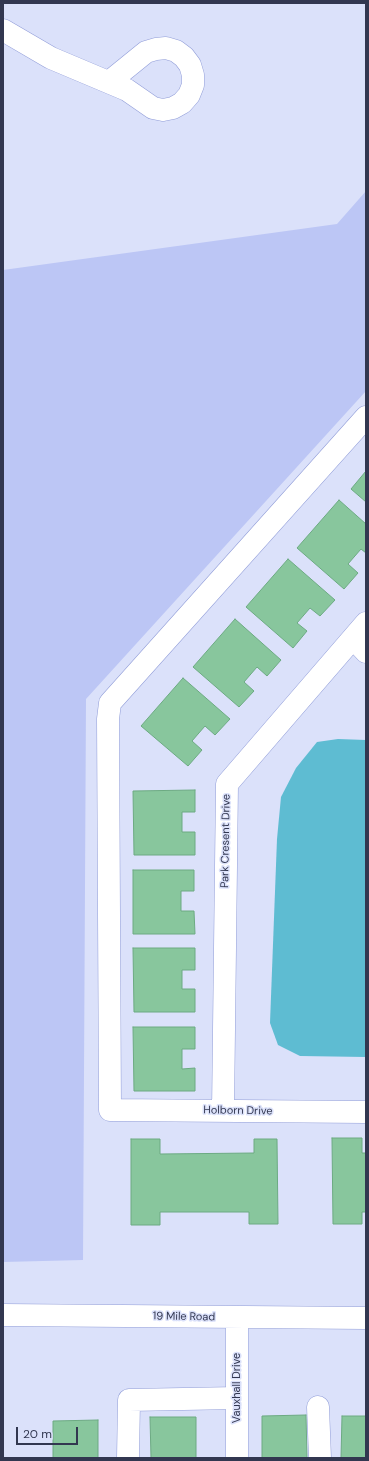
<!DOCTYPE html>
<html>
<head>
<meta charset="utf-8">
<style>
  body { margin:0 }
  #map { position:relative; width:369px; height:1461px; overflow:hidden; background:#dbe1fa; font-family:"DM Sans",sans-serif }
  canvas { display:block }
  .frame { position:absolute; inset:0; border:4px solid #323750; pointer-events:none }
  .scale { position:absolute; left:16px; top:1427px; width:62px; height:18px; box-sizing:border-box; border:2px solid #323750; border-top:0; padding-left:5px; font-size:12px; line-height:14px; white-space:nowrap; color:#323750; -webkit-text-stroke:3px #dbe1fa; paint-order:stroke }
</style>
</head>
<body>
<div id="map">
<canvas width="369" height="1461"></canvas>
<div class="frame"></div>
<div class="scale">20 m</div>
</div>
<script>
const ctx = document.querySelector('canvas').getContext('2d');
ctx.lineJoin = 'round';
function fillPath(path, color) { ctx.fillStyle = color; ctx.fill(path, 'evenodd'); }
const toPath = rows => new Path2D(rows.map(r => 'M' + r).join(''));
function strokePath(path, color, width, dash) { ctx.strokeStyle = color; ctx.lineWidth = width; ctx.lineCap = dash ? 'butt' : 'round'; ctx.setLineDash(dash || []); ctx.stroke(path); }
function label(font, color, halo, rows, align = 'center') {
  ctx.font = font + ' "DM Sans",sans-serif'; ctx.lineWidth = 3; ctx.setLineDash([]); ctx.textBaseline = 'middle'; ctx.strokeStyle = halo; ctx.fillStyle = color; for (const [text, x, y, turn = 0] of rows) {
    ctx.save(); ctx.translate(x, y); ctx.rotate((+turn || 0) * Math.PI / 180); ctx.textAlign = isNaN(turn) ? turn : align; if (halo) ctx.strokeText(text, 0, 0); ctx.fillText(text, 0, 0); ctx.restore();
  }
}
fillPath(toPath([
  [366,191,366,391,86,699,83,1260,3,1262,3,270,337,224]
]), '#bcc6f5');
fillPath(toPath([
  [338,739,366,740,366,1057,300,1056,278,1045,270,1023,277,839,281,797,296,768,317,742]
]), '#5ebcd2');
const building = toPath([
  [366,471,366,502,351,489,366,471],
  [339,500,366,524,366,553,361,549,348,564,358,573,344,589,297,548,339,500],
  [288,559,335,600,320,616,310,608,297,623,307,631,293,648,246,607,288,559],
  [235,619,281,660,267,676,257,667,244,682,254,691,239,707,193,667,235,619],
  [183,678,230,719,215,735,205,726,192,741,202,750,188,766,141,726,183,678],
  [195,790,195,812,182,812,182,832,195,832,195,855,134,855,133,791,195,790],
  [133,870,194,870,194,891,181,891,181,911,194,911,195,934,133,934,133,870],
  [133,948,195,948,195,970,182,970,182,989,195,989,195,1012,134,1012,133,948],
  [133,1027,195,1027,195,1049,182,1049,182,1069,195,1068,195,1091,134,1091,133,1027],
  [332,1138,362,1138,362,1153,366,1153,366,1212,362,1212,362,1224,333,1224,332,1138],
  [131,1139,160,1139,160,1154,254,1153,254,1139,277,1139,278,1224,249,1224,249,1212,160,1212,160,1225,131,1225,131,1139],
  [306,1415,307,1458,262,1458,262,1416,306,1415],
  [342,1416,366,1416,366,1458,341,1458,342,1416],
  [150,1417,196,1417,196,1458,151,1458,150,1417],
  [98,1420,98,1458,53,1458,53,1421,98,1420]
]);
fillPath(building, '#88c69d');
strokePath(building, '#6caa82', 1);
const minor = toPath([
  [3,30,51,58,127,90,153,108,163,110,173,108,182,103,189,95,193,85,193,75,190,65,184,57,176,51,166,48,156,49,146,52,109,82],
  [366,417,110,703,108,719,110,1110,366,1112],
  [353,638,366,652],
  [223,1111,227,784,366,623],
  [3,1315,366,1318],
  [237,1318,237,1458],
  [318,1407,320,1458],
  [128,1458,129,1400,237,1398]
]);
strokePath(minor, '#919dd8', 23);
strokePath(minor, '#fff', 22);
label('11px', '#323750', '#dbe1fa', [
  ["Park Cresent Drive",226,841,-89],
  ["Holborn Drive",238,1111,1],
  ["19 Mile Road",184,1317,1],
  ["Vauxhall Drive",237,1388,-90]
]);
</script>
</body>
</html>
